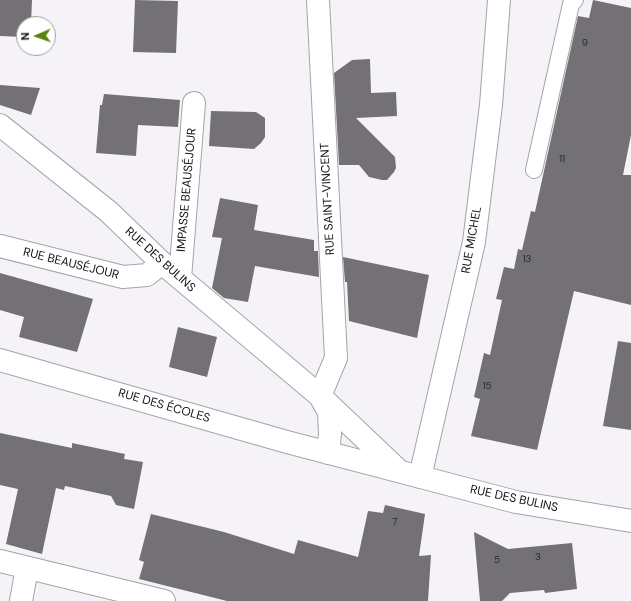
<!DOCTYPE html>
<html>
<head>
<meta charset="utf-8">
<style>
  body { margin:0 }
  #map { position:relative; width:631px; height:601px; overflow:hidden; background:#f6f3f8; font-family:"DM Sans",sans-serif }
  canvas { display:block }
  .north { position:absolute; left:16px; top:16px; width:40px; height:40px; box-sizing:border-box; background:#fff; border:1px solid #a0a0a1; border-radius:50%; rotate:268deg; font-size:11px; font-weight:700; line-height:16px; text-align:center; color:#121113 }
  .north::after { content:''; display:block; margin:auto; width:14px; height:18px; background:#57830e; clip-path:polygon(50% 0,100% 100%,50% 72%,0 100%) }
</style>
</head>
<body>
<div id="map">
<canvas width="631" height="601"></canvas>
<div class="north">N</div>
</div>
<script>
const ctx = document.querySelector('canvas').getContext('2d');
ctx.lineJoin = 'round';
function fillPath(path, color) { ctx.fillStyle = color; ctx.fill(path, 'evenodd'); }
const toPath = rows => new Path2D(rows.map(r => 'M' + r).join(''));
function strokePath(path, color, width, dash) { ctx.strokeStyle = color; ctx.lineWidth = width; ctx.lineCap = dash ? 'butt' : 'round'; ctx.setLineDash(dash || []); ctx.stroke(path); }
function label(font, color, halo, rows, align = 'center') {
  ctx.font = font + ' "DM Sans",sans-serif'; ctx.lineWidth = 3; ctx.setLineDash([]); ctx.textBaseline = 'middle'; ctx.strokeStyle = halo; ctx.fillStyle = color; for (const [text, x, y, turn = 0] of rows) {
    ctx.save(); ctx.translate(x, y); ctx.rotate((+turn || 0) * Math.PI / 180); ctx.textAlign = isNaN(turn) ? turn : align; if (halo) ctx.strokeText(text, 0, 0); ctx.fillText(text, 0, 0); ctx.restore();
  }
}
fillPath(toPath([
  [0,0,32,0,31,24,24,24,24,37,0,36],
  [135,0,178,1,176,53,133,52],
  [593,0,631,8,631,135,623,175,631,175,631,305,574,291,537,450,471,436,480,399,474,397,484,353,490,355,502,300,496,299,504,267,514,269,518,249,522,250,531,211,535,212,578,16,589,18],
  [370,59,371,93,396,92,397,116,356,118,395,157,396,168,394,172,387,180,382,180,369,177,359,165,339,165,334,73,352,60],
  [0,85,40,88,31,115,0,105],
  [104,94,180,100,178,127,138,125,136,156,96,153,100,105,102,105],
  [211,111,256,112,265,118,265,137,261,143,254,149,209,146],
  [220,198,258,205,254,230,314,240,314,251,318,251,319,277,255,266,248,302,224,298,212,288,222,238,212,237],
  [343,257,429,275,417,338,349,321,347,282,345,282],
  [0,273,93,299,77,352,19,337,24,317,0,310],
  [178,327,217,337,207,377,169,367],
  [618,341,631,343,631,430,603,426],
  [0,433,72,448,72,443,125,454,124,459,143,462,134,509,116,505,111,496,65,486,64,490,56,488,42,554,6,544,18,489,0,485],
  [385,505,425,514,419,556,431,555,428,601,227,601,139,579,144,562,139,560,151,514,224,532,294,554,298,540,358,557,368,511,383,513],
  [474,532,508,549,572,543,577,589,545,593,544,590,510,593,502,601,480,601]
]), '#737175');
const lane = toPath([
  [534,170,571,4,575,0]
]);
const street = toPath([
  [318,0,336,358,320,396],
  [0,125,109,212,162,263,320,396,398,470],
  [0,246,123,277,147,275,162,263],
  [180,278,194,103],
  [0,360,287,442,516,502,631,521],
  [321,398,329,412,330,434,328,453],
  [420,477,474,242,491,105,499,0],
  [0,561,164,601],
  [21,601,27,568]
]);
strokePath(lane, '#a6a3a8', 18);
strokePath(street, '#a6a3a8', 24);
strokePath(lane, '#fff', 16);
strokePath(street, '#fff', 22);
label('10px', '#2a292c', null, [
  ["9",585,43],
  ["11",562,159],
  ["13",527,259],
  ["15",487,386],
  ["7",395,522],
  ["3",538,557],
  ["5",497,560]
]);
label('12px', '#121113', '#fff', [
  ["IMPASSE BEAUSÉJOUR",187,190,-85],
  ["RUE SAINT-VINCENT",328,199,-93],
  ["RUE MICHEL",472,240,-80],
  ["RUE DES BULINS",160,260,42],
  ["RUE BEAUSÉJOUR",71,264,14],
  ["RUE DES ÉCOLES",164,406,16],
  ["RUE DES BULINS",514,499,12]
]);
</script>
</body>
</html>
